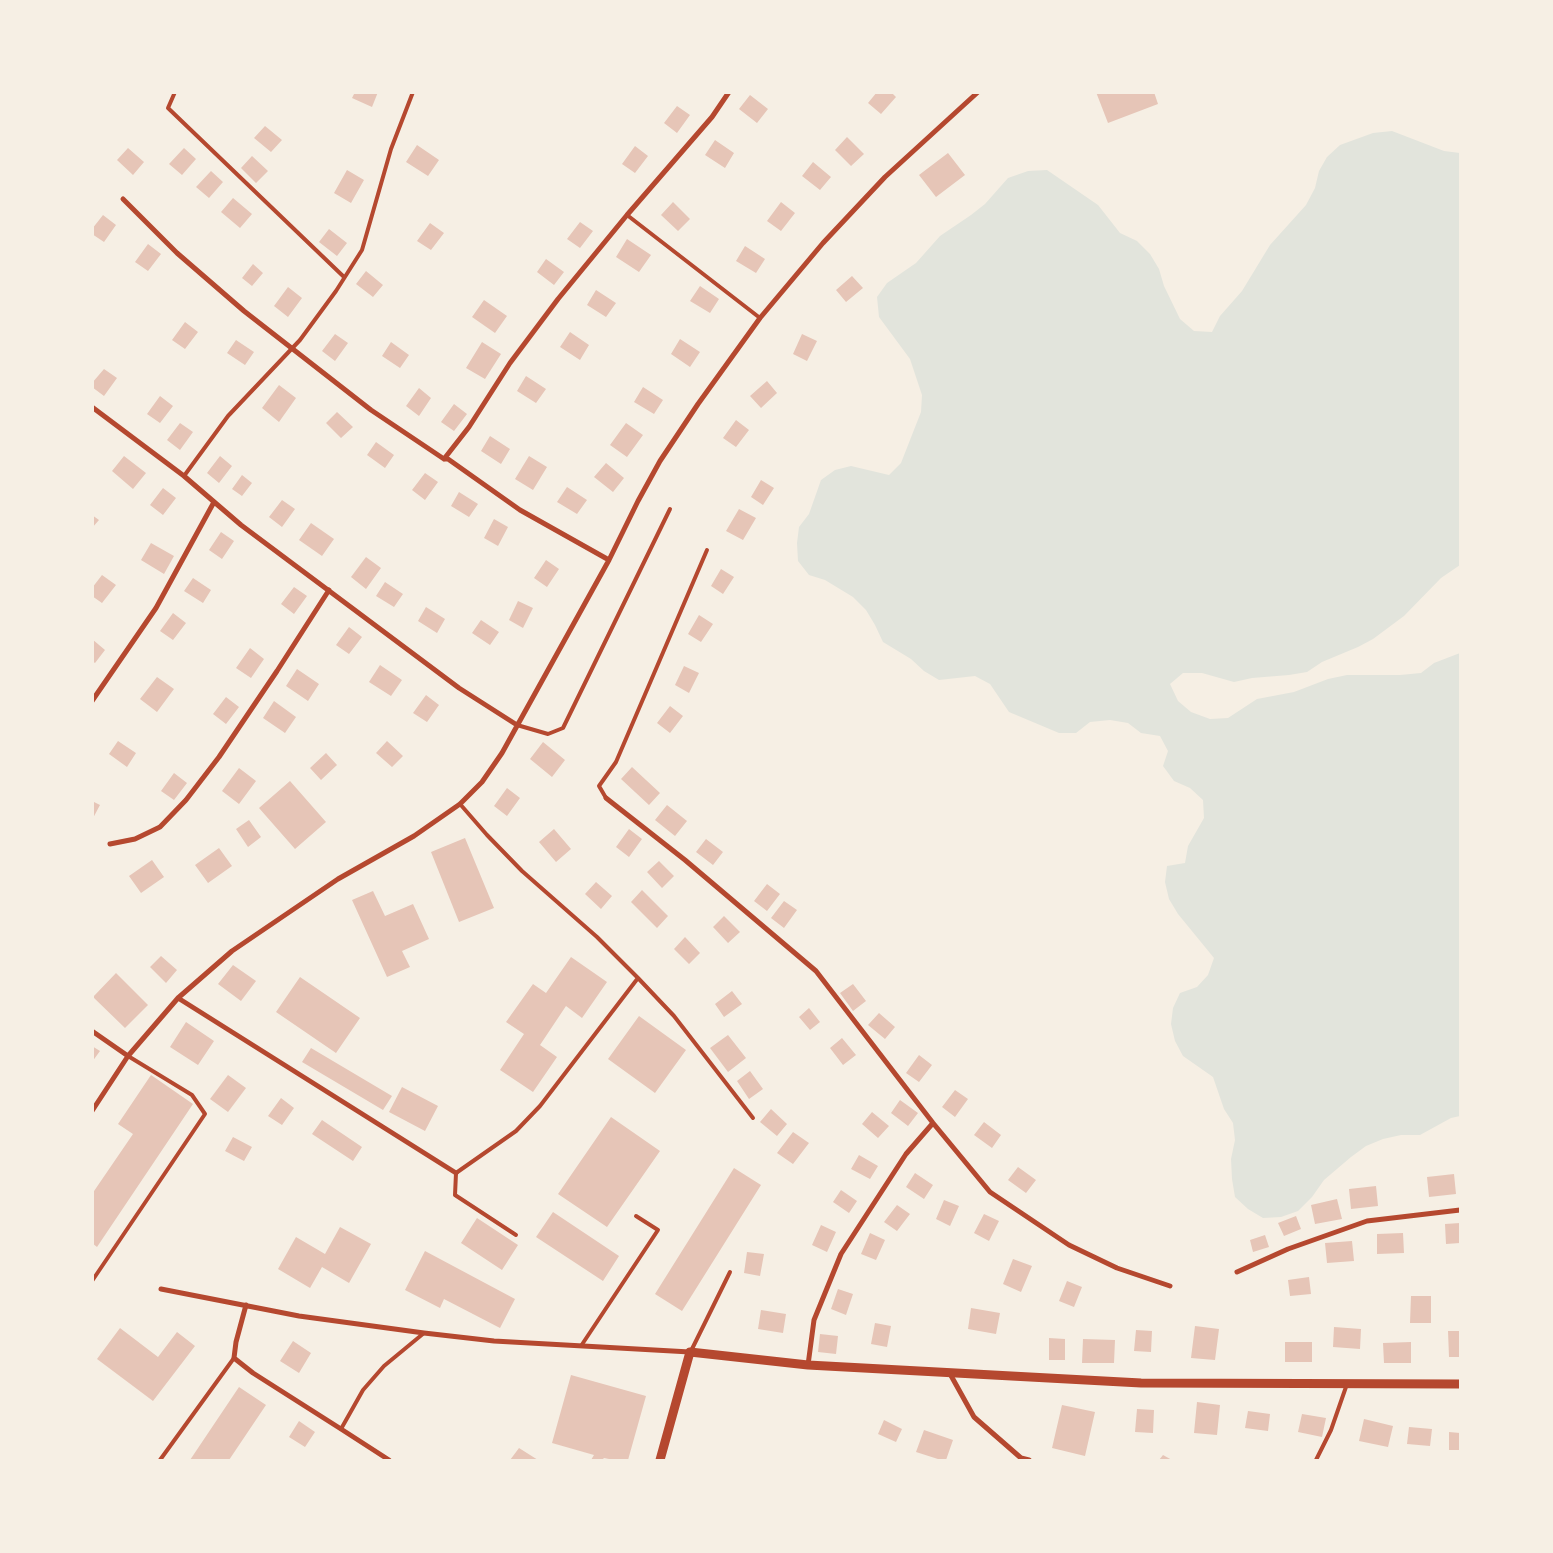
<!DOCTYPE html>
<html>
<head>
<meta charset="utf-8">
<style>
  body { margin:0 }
  #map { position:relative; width:1553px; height:1553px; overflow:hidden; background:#f6efe4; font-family:"Nunito Sans",sans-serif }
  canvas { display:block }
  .frame { position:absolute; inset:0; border:94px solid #f6efe4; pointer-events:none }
</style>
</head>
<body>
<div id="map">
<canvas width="1553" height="1553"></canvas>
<div class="frame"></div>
</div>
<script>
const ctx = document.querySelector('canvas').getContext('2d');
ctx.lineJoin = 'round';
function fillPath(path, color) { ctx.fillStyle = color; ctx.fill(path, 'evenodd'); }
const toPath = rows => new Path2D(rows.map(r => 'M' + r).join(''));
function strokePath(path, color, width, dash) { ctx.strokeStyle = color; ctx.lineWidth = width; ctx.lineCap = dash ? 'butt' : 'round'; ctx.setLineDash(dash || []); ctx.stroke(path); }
fillPath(toPath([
  [1392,131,1444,151,1460,153,1460,565,1441,578,1404,616,1373,639,1358,647,1322,662,1307,672,1289,675,1252,678,1234,682,1202,673,1183,673,1170,684,1178,701,1191,712,1210,719,1228,718,1257,699,1294,692,1328,679,1347,675,1400,675,1421,673,1434,663,1460,653,1460,1116,1451,1118,1420,1135,1401,1135,1383,1139,1366,1146,1351,1157,1324,1180,1312,1197,1298,1211,1281,1217,1263,1218,1248,1209,1235,1197,1232,1179,1231,1159,1235,1140,1233,1123,1224,1109,1213,1077,1183,1056,1175,1041,1171,1024,1173,1008,1180,993,1197,987,1208,975,1214,958,1178,914,1169,899,1165,882,1167,866,1185,863,1188,846,1204,818,1203,800,1190,788,1174,781,1163,766,1168,751,1160,736,1141,733,1128,723,1110,720,1090,722,1076,733,1059,733,1009,712,990,684,975,676,939,680,924,671,911,659,883,642,875,625,866,610,853,597,825,580,809,575,798,561,797,543,799,527,809,514,821,480,835,470,851,466,889,475,901,463,921,412,922,395,910,359,879,317,877,297,887,283,916,263,940,236,971,215,985,204,1008,178,1028,171,1047,170,1098,205,1120,233,1137,241,1150,254,1159,269,1164,286,1180,319,1194,331,1212,332,1220,316,1242,291,1270,245,1306,205,1315,188,1319,171,1327,157,1340,145,1373,133]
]), '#e2e4dc');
fillPath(toPath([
  [355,92,378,92,372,107,352,98],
  [877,92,891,92,896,97,881,114,868,103],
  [1096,92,1154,92,1158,104,1108,123],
  [750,95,768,109,757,123,739,109],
  [677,106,690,115,677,133,664,123],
  [265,126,282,140,271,152,254,138],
  [847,137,864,154,851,166,835,150],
  [715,140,734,153,725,168,705,155],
  [417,145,439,160,428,176,406,162],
  [635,146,648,156,635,173,622,164],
  [128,148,144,162,133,175,117,160],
  [184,148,196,159,182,175,169,164],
  [948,153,965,175,936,197,919,175],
  [252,156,268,171,256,183,241,168],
  [813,162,831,177,820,190,802,176],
  [347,170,364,180,351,203,334,193],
  [211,171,223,182,209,198,196,187],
  [233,198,252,214,240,228,221,212],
  [673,202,690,219,678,231,661,215],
  [781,202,795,213,781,231,767,221],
  [103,215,116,225,104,242,92,234,92,229],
  [580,222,593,231,580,248,567,239],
  [430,223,444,233,431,250,417,241],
  [329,229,347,243,337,256,319,242],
  [627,239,651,255,639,272,616,257],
  [148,244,161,254,148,271,135,262],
  [745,246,765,259,756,273,736,261],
  [546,259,564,272,554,285,537,272],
  [253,264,263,273,252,286,242,278],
  [366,271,383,285,373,297,356,284],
  [852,276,863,288,846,302,836,290],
  [700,286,719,299,710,313,690,301],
  [288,287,302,298,288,317,274,306],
  [596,290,616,303,606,317,587,305],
  [484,300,507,316,495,333,472,317],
  [185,322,198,332,185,349,172,340],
  [570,332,589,345,580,360,560,347],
  [335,334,348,343,335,361,322,351],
  [802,334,817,341,807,361,793,354],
  [680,339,700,352,690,367,671,354],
  [236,340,254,352,245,365,227,353],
  [391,342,409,355,400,368,382,356],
  [482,342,501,354,485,379,466,368],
  [104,369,117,378,104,396,92,387,92,383],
  [526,376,546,389,536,403,517,391],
  [767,381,777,393,761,408,750,396],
  [279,385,296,398,279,422,262,408],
  [643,387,663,400,654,414,634,402],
  [419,388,431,398,419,416,406,406],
  [160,396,173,406,160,423,147,414],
  [454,404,467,414,454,431,441,422],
  [337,412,353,427,341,438,326,423],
  [736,420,749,430,736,447,723,438],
  [180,423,193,432,180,450,167,440],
  [626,423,643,435,627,457,610,445],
  [490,436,510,449,501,464,481,451],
  [376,442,394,455,385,468,367,455],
  [124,456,146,473,133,489,112,471],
  [220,456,232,466,219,483,207,473],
  [529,456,547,467,533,490,515,479],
  [606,463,624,478,613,492,594,477],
  [425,473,438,482,425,500,412,490],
  [242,475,252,483,242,496,232,489],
  [761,480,774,488,763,505,751,497],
  [567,487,587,500,577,514,557,502],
  [163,488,176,498,163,515,150,505],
  [459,492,478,504,469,517,451,506],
  [282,500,295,509,282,527,269,517],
  [739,509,756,518,743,540,726,531],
  [92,515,99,520,92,528],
  [494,519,508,527,498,546,484,538],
  [311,523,334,539,322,556,299,540],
  [221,532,234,541,222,559,209,550],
  [151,543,174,556,164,574,141,560],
  [366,557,381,568,366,589,351,577],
  [546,560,559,569,547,587,534,578],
  [721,569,734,577,723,594,711,586],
  [102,575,116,585,102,603,92,596,92,588],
  [193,578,211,590,203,603,184,591],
  [385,582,403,594,394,607,376,596],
  [294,587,307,596,294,614,281,604],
  [518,601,533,608,523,628,509,620],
  [426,607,445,619,437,633,418,621],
  [173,613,186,623,173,640,160,631],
  [699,615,713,624,701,642,688,634],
  [481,620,499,632,490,645,472,633],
  [349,627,362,637,349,654,336,645],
  [92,639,105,650,95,663,92,661],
  [250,648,264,659,251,678,236,668],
  [380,665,402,680,391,696,369,682],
  [684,666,699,673,689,693,675,685],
  [297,669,319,684,308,701,286,686],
  [157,677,174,689,157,712,140,699],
  [426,695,439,705,427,722,413,713],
  [226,697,239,707,226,724,213,714],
  [274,701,296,717,285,733,263,718],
  [670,706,683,716,670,733,657,723],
  [118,741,136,753,127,767,109,754],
  [387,741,403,756,392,767,376,753],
  [543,742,565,760,552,777,530,759],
  [326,753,337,765,321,780,310,768],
  [632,767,660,793,649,805,621,779],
  [239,768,256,781,239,804,222,791],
  [174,773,187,783,174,800,161,791],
  [290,781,326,822,295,849,259,808],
  [507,788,520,798,507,816,494,806],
  [92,801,100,805,92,820],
  [667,805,687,821,675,836,655,820],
  [249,820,261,837,248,847,236,829],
  [554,829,571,849,556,862,539,842],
  [629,829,642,839,629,857,616,847],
  [465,838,494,908,459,922,431,852],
  [706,839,723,852,713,865,696,852],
  [219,848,232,866,208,883,195,865],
  [152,860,164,877,141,893,129,876],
  [659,861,674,876,662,888,647,872],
  [596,882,612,896,601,909,585,894],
  [767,884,780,894,767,911,754,901],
  [642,890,668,916,657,928,631,902],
  [373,891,385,916,413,904,429,939,402,951,410,967,387,977,352,900],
  [784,901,797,910,784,928,771,918],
  [724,916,740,932,728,943,713,927],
  [685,937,700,953,689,964,674,949],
  [161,956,177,970,166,983,150,967],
  [571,957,607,982,582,1018,566,1006,540,1045,557,1057,533,1092,500,1070,524,1034,506,1022,533,984,546,993],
  [233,965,256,981,241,1001,218,984],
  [116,973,148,1005,125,1028,93,997],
  [300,977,360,1018,336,1053,276,1012],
  [853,984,866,1001,853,1011,840,993],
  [732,991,742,1004,724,1017,715,1004],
  [809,1008,820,1022,810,1030,799,1017],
  [879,1013,895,1027,885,1039,868,1025],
  [639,1016,686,1050,655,1093,608,1059],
  [186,1022,214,1041,198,1065,170,1047],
  [728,1035,746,1058,728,1072,710,1048],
  [842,1038,856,1055,843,1065,830,1048],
  [92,1046,100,1051,92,1062],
  [311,1048,392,1096,383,1110,302,1062],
  [919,1055,932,1065,919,1082,906,1073],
  [750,1071,763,1089,749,1099,737,1081],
  [151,1075,193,1104,97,1247,92,1243,92,1194,133,1134,118,1124],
  [228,1075,246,1088,228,1112,210,1099],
  [402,1087,438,1106,425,1131,389,1112],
  [955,1090,968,1099,955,1117,942,1107],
  [281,1098,294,1108,282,1125,268,1116],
  [900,1100,918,1113,908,1126,891,1113],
  [771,1109,787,1124,777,1136,760,1122],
  [872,1112,889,1126,878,1138,862,1124],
  [611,1117,660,1151,607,1227,558,1194],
  [322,1120,362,1147,353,1161,312,1134],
  [984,1122,1001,1135,992,1148,974,1135],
  [793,1132,809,1143,793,1164,777,1153],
  [233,1137,252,1147,244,1161,225,1151],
  [859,1155,878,1166,870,1179,851,1169],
  [1018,1167,1036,1180,1026,1193,1008,1180],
  [734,1168,761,1185,682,1311,655,1294],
  [915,1173,933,1185,924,1199,906,1187],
  [1454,1174,1456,1194,1429,1197,1427,1177],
  [1376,1186,1378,1206,1351,1209,1349,1189],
  [841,1190,857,1201,849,1213,833,1202],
  [1337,1199,1342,1219,1315,1224,1311,1205],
  [944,1200,959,1206,950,1226,936,1219],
  [897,1205,910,1214,897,1231,884,1222],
  [553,1212,619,1256,603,1281,536,1237],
  [984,1214,999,1221,989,1241,974,1233],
  [1296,1216,1301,1229,1284,1236,1278,1223],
  [477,1218,518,1245,502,1270,461,1243],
  [1460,1223,1460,1243,1446,1244,1445,1224],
  [821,1225,836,1232,827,1252,812,1245],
  [340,1227,371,1244,349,1283,322,1267,310,1288,278,1269,296,1237,325,1254],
  [870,1233,885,1240,876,1260,861,1254],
  [1403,1233,1404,1253,1377,1254,1377,1234],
  [1265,1235,1269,1247,1253,1252,1250,1240],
  [1352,1241,1354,1261,1327,1263,1325,1243],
  [425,1251,515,1299,500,1328,444,1299,440,1308,405,1290],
  [747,1252,764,1254,760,1276,744,1273],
  [1013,1259,1032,1266,1021,1292,1003,1284],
  [1309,1277,1311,1294,1290,1296,1288,1280],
  [1067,1281,1082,1287,1074,1307,1059,1301],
  [838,1289,853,1294,846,1315,831,1309],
  [1411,1296,1431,1296,1431,1323,1410,1323],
  [971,1308,1000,1313,996,1334,968,1329],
  [761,1310,786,1314,783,1333,758,1329],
  [875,1323,891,1326,887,1347,871,1344],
  [1195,1326,1219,1329,1215,1360,1191,1358],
  [1334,1327,1361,1329,1360,1349,1333,1347],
  [120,1328,158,1357,177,1332,195,1346,153,1401,97,1359],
  [1136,1330,1152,1331,1151,1352,1134,1351],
  [1448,1331,1460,1331,1460,1357,1449,1357],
  [820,1334,838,1336,836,1354,818,1352],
  [1049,1338,1065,1339,1065,1360,1049,1360],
  [1083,1339,1115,1340,1114,1363,1082,1363],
  [293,1341,311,1353,299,1373,280,1361],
  [1285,1342,1312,1342,1312,1362,1285,1362],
  [1411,1342,1411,1363,1384,1363,1383,1343],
  [571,1375,646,1396,628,1460,614,1460,604,1458,602,1460,591,1460,594,1455,552,1443],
  [239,1387,266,1405,229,1460,190,1460],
  [1197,1402,1220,1405,1217,1435,1194,1433],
  [1062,1405,1095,1412,1085,1456,1052,1448],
  [1137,1409,1154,1410,1153,1433,1135,1432],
  [1248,1411,1270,1414,1268,1431,1245,1428],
  [1302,1414,1326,1418,1322,1437,1298,1432],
  [1364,1419,1393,1426,1388,1447,1359,1441],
  [884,1420,902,1429,896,1442,878,1434],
  [299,1421,315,1432,305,1447,289,1437],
  [1409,1427,1432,1429,1430,1446,1407,1444],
  [924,1430,953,1440,946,1460,941,1460,916,1452],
  [1449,1432,1460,1433,1460,1450,1449,1450],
  [519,1448,538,1460,510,1460],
  [1163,1455,1172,1460,1159,1460]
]), '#e6c5b7');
strokePath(toPath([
  [175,92,168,108,344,277],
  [627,215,760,318],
  [184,476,228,416,300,340,336,291,362,250,391,149,413,92],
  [517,725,548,734,563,728,670,509],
  [606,798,599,786,616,762,707,550],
  [460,804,487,835,522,871,597,937,638,978,674,1016,753,1118],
  [516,1235,455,1195,456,1173,516,1131,540,1106,638,978],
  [92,1281,205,1114,192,1095,128,1056],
  [581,1346,658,1230,636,1216],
  [691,1351,730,1272],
  [341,1429,363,1390,384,1366,424,1333],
  [160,1460,234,1358],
  [1316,1460,1331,1430,1347,1384]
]), '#b5482f', 4);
strokePath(toPath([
  [123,199,177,253,244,311,371,410,444,459,448,459,520,510,609,560],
  [92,407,184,476,241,525,459,688,517,725],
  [444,459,469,427,510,363,558,299,627,215,712,117,729,92],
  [92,701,156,608,214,502],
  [606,798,685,860,816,971,933,1123,990,1192,1069,1245,1117,1268,1170,1286],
  [110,844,135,839,160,827,186,800,219,757,277,671,329,590],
  [178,998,456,1173],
  [92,1031,128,1056],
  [92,1111,128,1056,178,998,232,951,338,879,414,836,460,804,482,782,502,753,609,560,638,501,660,461,698,404,760,318,823,243,885,177,978,92],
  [1237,1272,1288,1249,1367,1221,1460,1210],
  [161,1289,299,1316,424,1333,494,1341,690,1352],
  [246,1305,236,1342,234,1358,253,1373,341,1429,389,1460],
  [808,1365,814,1320,841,1254,906,1154,933,1123],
  [949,1372,974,1417,1021,1458,1029,1460]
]), '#b5482f', 5);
strokePath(toPath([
  [660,1460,690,1352,808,1365,1141,1383,1460,1384]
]), '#b5482f', 9);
</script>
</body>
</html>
